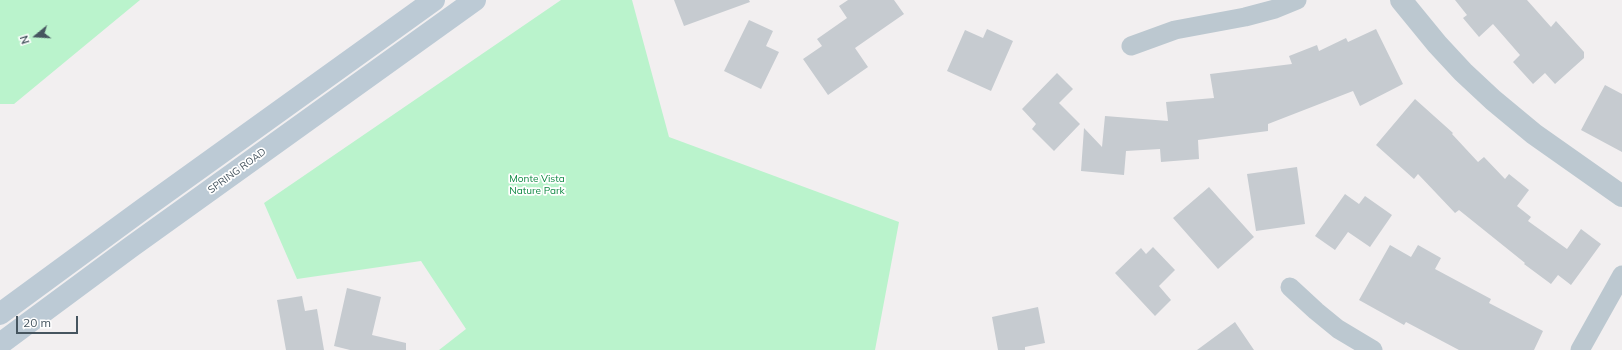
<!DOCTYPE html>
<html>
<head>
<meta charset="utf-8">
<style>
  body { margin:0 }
  #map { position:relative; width:1622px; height:350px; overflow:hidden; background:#f2eff0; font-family:Mulish,sans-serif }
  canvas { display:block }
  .north { position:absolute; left:16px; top:16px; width:40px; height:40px; -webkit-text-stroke:3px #fff; paint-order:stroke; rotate:252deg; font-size:11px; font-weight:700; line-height:16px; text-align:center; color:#46555f }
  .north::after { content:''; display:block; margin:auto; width:14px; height:18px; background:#46555f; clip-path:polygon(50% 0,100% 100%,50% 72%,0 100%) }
  .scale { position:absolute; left:16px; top:316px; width:62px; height:18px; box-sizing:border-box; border:2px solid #46555f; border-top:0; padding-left:5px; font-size:12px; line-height:14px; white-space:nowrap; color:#46555f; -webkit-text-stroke:3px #fff; paint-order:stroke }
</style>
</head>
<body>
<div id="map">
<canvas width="1622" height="350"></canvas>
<div class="north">N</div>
<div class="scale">20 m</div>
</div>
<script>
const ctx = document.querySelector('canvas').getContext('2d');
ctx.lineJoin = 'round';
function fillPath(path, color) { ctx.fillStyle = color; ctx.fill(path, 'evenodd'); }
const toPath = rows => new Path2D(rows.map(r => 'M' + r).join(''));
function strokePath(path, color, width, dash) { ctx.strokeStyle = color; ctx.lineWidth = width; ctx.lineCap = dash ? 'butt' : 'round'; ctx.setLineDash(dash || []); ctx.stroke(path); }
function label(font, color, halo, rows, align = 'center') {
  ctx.font = font + ' Mulish,sans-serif'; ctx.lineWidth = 3.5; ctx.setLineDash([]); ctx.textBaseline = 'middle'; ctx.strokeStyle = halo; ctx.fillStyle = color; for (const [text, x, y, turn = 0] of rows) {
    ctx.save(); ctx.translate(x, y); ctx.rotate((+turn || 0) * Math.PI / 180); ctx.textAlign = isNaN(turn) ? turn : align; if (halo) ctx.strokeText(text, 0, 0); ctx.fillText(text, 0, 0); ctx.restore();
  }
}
fillPath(toPath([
  [0,0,140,0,14,104,0,104],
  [561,0,632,0,669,137,899,222,875,350,439,350,466,329,421,261,297,279,264,203]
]), '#baf3cc');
fillPath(toPath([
  [674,0,749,0,750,2,684,26],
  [848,0,894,0,904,14,855,48,868,67,828,95,803,59,822,46,817,39,847,18,839,6],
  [1455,0,1527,0,1551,27,1556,21,1584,52,1584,58,1555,84,1545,73,1533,84,1513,62,1520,55,1493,24,1479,37,1463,18,1467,15],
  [749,20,773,31,766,46,779,52,761,89,724,71],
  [987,29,1013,41,991,91,947,71,965,30,983,38],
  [1376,29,1403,84,1360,106,1353,91,1268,124,1268,131,1198,140,1199,159,1161,162,1160,149,1126,151,1124,175,1081,171,1084,128,1102,147,1105,116,1168,121,1166,102,1214,98,1210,74,1292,64,1289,56,1317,45,1319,51,1346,38,1348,42],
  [1057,73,1073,89,1059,103,1080,124,1054,151,1032,129,1036,124,1022,109],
  [1605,85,1622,94,1622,152,1581,130],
  [1415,99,1453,133,1452,134,1478,162,1484,157,1505,179,1509,174,1529,190,1517,206,1531,217,1528,221,1567,249,1581,229,1601,244,1571,285,1558,275,1551,284,1524,264,1525,263,1459,210,1455,213,1418,174,1414,179,1376,145],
  [1297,167,1305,224,1256,231,1247,174],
  [1209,187,1254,237,1218,269,1173,218],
  [1345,194,1359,204,1365,196,1392,215,1370,247,1348,232,1335,250,1315,236],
  [1390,245,1411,257,1418,245,1441,258,1435,269,1491,299,1489,303,1543,331,1534,350,1459,350,1406,322,1404,325,1359,300],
  [1153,247,1175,270,1159,286,1171,300,1155,316,1115,273,1141,248,1146,254],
  [347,288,381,297,372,335,406,343,406,350,350,350,334,346],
  [302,296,305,311,317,309,324,350,286,350,277,300],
  [1038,307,1045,343,1025,347,1025,350,998,350,992,317],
  [1235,322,1254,350,1197,350]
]), '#c6cbd0');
strokePath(toPath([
  [1131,46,1175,30,1245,17,1275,9,1297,0],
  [1290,287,1316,311,1338,329,1373,350],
  [1580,350,1622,275]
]), '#bcc8d0', 19);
strokePath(toPath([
  [1401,0,1437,44,1463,72,1493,100,1534,134,1622,196]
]), '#bcc8d0', 22);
strokePath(toPath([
  [0,314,143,209,434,0],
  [0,344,131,247,475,0]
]), '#bccad5', 22);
label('10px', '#46555f', '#fff', [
  ["SPRING ROAD",237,171,-36]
]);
label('10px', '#0f8843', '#fff', [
  ["Monte Vista",537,179],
  ["Nature Park",537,191]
]);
</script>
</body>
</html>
